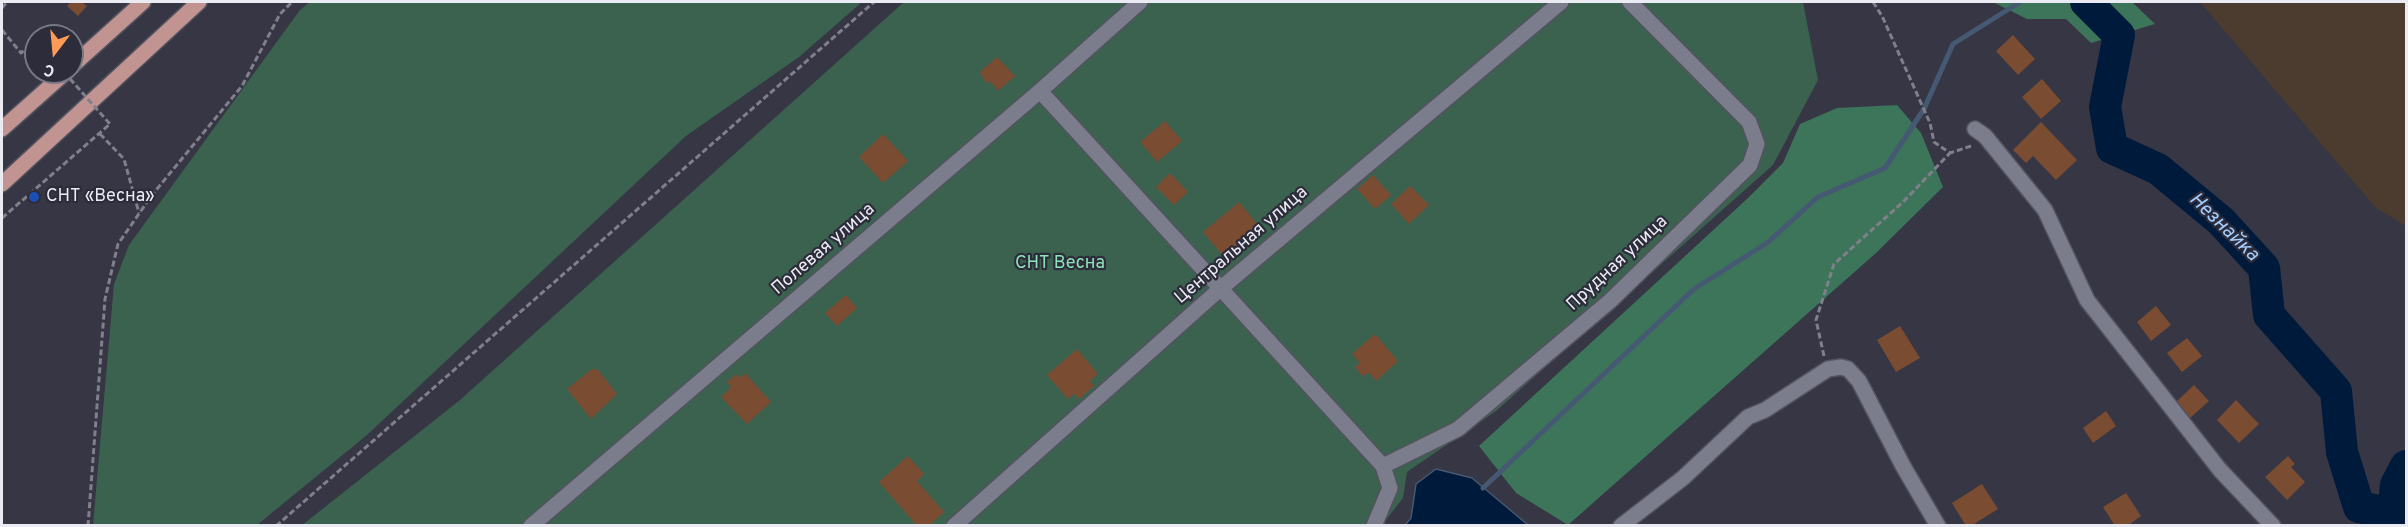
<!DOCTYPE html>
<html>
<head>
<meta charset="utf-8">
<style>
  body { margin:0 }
  #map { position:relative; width:2408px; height:527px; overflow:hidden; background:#363644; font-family:Overpass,sans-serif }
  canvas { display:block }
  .frame { position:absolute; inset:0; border:3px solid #ebebf4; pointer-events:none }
  .north { position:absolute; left:24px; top:24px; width:60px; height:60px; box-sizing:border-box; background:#2c2c3a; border:2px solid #787884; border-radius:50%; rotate:196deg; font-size:16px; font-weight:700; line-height:24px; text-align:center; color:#ebebf4 }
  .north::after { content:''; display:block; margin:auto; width:21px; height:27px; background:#fe9c57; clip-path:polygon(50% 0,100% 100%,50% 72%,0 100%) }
</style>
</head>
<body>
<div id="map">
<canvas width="2408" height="527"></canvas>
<div class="frame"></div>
<div class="north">С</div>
</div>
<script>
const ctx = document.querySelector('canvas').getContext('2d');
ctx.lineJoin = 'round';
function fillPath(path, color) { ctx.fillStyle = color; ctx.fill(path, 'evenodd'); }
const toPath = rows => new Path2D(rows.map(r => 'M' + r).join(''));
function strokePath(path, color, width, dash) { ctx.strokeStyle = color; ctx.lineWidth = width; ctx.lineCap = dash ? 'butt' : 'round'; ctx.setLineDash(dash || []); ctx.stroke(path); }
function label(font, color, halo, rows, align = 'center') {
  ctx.font = font + ' Overpass,sans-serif'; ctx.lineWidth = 4.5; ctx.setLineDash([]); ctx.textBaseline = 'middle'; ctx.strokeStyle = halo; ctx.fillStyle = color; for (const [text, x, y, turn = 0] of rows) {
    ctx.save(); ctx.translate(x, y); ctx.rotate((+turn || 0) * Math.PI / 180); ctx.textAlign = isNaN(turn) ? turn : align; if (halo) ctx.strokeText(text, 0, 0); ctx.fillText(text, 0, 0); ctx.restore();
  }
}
fillPath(toPath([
  [2200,2,2406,2,2406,226,2376,208]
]), '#4c3c30');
fillPath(toPath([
  [310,2,862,2,799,57,686,136,367,435,257,525,93,525,114,284,129,245,300,10],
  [904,2,1803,2,1818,80,1773,165,1496,411,1407,472,1403,498,1382,525,301,526,460,400]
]), '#3b624f');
fillPath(toPath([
  [1993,2,2132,2,2155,24,2091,43,2066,19,2027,19],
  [1897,105,1921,133,1943,187,1876,253,1568,525,1516,493,1479,446,1748,198,1783,163,1800,124,1837,108]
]), '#3d755a');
const water = toPath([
  [1436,469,1472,478,1528,525,1405,525,1411,518,1416,484,1436,469]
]);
fillPath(water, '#001a3b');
strokePath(water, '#465972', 1.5);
strokePath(toPath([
  [1483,488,1694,289,1767,243,1818,197,1885,168,1924,109,1953,44,2020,2]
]), '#465972', 5);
strokePath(toPath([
  [2086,2,2119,35,2105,107,2112,148,2158,169,2221,221,2264,268,2269,315,2336,391,2342,452,2359,507,2393,514,2396,485,2406,466]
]), '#001a3b', 32);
fillPath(toPath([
  [71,2,81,2,87,6,78,16,67,6],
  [2013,35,2035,59,2018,75,1996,51],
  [997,57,1015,76,998,91,990,81,987,84,980,72],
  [2042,79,2061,101,2041,119,2022,97],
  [1165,121,1182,141,1157,162,1140,142],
  [2041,122,2077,160,2056,180,2033,156,2026,163,2013,150],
  [883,134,908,161,883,183,859,157],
  [1170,173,1188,192,1174,205,1156,187],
  [1373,175,1391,195,1375,209,1357,189],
  [1410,186,1429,205,1409,224,1391,204],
  [1239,202,1263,231,1226,260,1203,232],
  [846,295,857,308,837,326,825,313],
  [2156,306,2171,325,2151,341,2137,322],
  [1900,326,1920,358,1896,372,1877,340],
  [1375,334,1398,361,1376,381,1369,373,1362,376,1355,367,1360,363,1352,354],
  [2187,338,2202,356,2182,372,2167,353],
  [1077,349,1098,374,1090,381,1094,386,1079,399,1074,394,1068,399,1047,375],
  [592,369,598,370,617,394,591,419,567,389],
  [745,373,771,402,747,424,721,397,731,387,727,382,736,374,740,378],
  [2194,385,2209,401,2190,418,2176,402],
  [2236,400,2259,424,2239,443,2217,420],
  [2106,411,2116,426,2093,443,2083,428],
  [908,456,924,474,917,481,944,512,929,526,917,526,879,482],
  [2288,456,2295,464,2291,467,2305,482,2287,500,2265,477],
  [1982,484,1998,509,1971,526,1966,526,1952,503],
  [2126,493,2141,516,2127,526,2115,526,2103,507]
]), '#7a4c32');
const minor = toPath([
  [1040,91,1383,466,1390,488,1374,526],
  [1975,129,1985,136,2045,210,2087,300,2220,470,2273,526],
  [1383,466,1458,429,1610,301,1750,165,1757,144,1749,122,1630,2],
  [531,526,1040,91,1140,2],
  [954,526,1220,289,1561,2],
  [1621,526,1683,478,1748,417,1765,410,1828,369,1841,367,1848,369,1859,381,1903,466,1938,526]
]);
const major = toPath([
  [72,66,143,2],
  [2,129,66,72],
  [2,184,199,2]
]);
strokePath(minor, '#53535f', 18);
strokePath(major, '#53535f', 18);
strokePath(toPath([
  [1873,2,1882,16,1930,123,1934,142,1950,153,1971,146],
  [2,8,7,2],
  [2,30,21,53,36,41],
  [100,134,124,159,139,213],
  [2,218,110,124],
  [1824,356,1816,320,1834,264,1903,202,1950,153],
  [88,526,105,299,118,244,152,195,242,86,280,14,292,2],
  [276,526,874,2]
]), '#80808c', 3, [6, 3]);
strokePath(minor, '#7b7c8c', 15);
strokePath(major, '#c19391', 15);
strokePath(toPath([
  [64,72,110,124]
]), '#80808c', 3, [6, 3]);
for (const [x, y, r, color] of [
  [34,197,6,"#1a4fb4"]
]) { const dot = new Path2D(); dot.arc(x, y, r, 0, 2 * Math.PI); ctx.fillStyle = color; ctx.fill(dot); strokePath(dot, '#2c2c3a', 2); }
label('18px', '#ebebf4', '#2c2c3a', [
  ["СНТ «Весна»",46,197]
], 'left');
label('18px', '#ebebf4', '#2c2c3a', [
  ["Центральная улица",1242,246,-41],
  ["Полевая улица",824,250,-41],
  ["Прудная улица",1618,264,-43]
]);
label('18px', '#8ce3b7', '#2c2c3a', [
  ["СНТ Весна",1060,264]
]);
label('italic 20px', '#a2cdfe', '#2c2c3a', [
  ["Незнайка",2223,228,44]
]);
</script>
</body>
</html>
